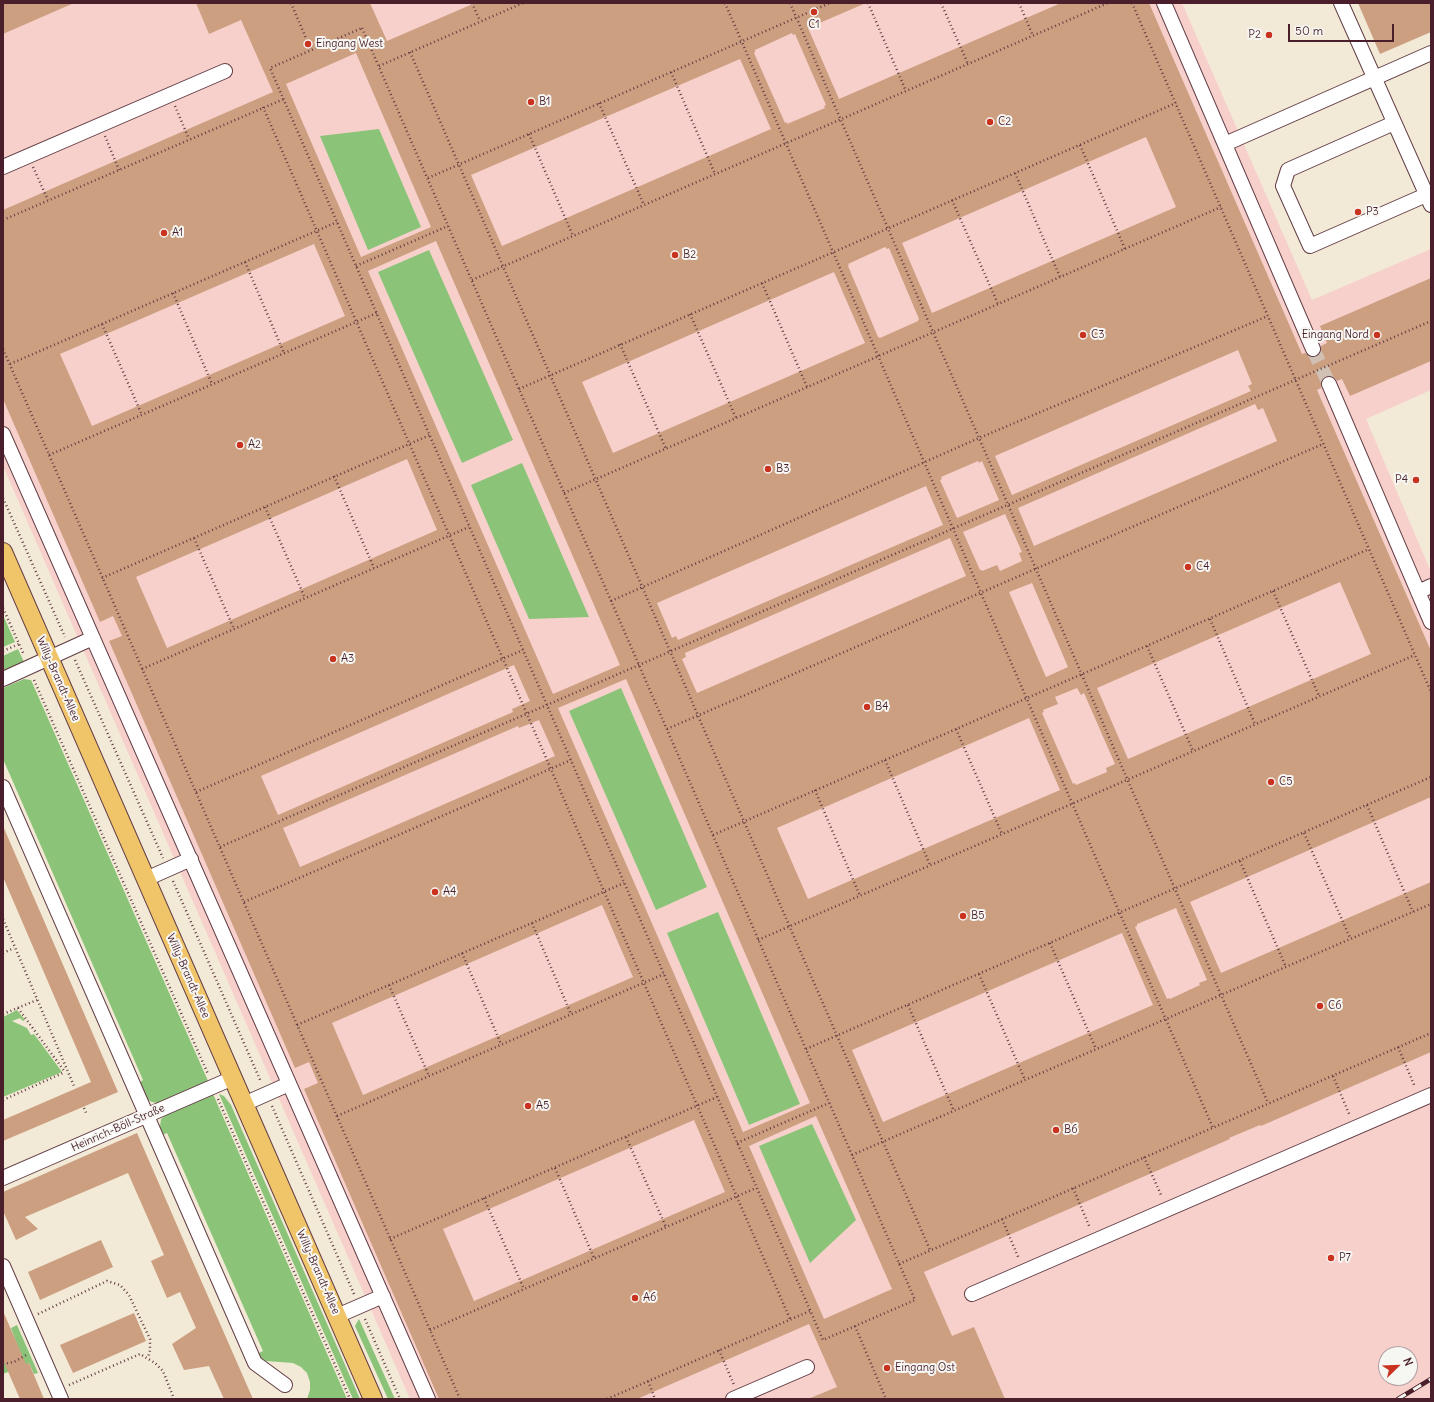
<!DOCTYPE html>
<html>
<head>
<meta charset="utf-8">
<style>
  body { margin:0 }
  #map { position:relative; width:1434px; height:1402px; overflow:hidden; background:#f2e9d6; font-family:Delius,sans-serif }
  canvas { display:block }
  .frame { position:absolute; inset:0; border:4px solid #4a1f2b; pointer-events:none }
  .north { position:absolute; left:1378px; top:1346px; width:40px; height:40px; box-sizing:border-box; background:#f6f6f2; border:1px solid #b1a0a2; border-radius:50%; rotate:67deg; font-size:11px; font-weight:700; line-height:16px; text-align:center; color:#4a1f2b }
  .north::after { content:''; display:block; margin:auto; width:14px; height:18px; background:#c8321e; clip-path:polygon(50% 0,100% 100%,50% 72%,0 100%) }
  .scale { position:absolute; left:1288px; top:24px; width:106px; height:18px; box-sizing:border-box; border:2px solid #4a1f2b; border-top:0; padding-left:5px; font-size:12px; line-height:14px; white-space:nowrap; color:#4a1f2b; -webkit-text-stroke:3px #f6f6f2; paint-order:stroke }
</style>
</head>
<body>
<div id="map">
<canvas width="1434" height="1402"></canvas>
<div class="frame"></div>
<div class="north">N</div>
<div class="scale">50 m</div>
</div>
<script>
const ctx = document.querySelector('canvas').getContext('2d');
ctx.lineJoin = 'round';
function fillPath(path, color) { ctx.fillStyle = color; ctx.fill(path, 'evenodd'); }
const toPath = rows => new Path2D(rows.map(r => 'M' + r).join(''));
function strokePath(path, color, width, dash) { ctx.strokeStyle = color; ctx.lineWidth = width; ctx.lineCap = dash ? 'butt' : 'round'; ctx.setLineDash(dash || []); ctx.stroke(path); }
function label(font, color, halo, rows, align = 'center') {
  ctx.font = font + ' Delius,sans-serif'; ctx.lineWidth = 4; ctx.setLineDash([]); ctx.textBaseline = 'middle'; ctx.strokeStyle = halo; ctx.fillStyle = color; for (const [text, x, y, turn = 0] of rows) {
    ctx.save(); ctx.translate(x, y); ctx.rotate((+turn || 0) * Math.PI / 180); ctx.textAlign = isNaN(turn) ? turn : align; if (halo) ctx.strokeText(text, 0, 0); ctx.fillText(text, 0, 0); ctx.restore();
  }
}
fillPath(toPath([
  [3,3,1182,3,1312,300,1431,249,1431,390,1366,419,1431,572,1431,1399,410,1399,3,466],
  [1386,1354,1410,1354,1410,1378,1386,1378]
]), '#f7d0cc');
fillPath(toPath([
  [379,129,421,227,368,250,320,136],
  [429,250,513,440,462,463,378,272],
  [522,463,589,617,529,619,471,485],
  [3,615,15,642,3,647],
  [18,649,24,662,19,665,3,672,3,656],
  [24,679,31,680,208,1081,158,1103,152,1102,146,1099,139,1083,143,1080,3,759,3,688],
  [621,688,707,887,656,910,569,711],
  [718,912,800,1104,749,1125,667,933],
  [17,1010,25,1020,23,1021,20,1018,12,1021,27,1028,31,1035,34,1034,62,1072,3,1097,3,1017],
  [213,1094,347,1399,307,1399,310,1390,310,1382,307,1373,301,1367,293,1363,266,1361,261,1358,257,1354,263,1351,167,1133,162,1135,160,1127,161,1119,166,1115],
  [219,1094,224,1096,231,1105,360,1399,353,1399],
  [812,1124,856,1220,810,1263,759,1146],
  [359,1319,395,1399,388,1399,355,1326],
  [17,1325,38,1373,34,1374,29,1363,3,1374,3,1357,19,1350,11,1328]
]), '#8bc478');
fillPath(toPath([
  [3,3,74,3,3,34],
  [196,3,370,3,387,41,475,3,866,3,808,28,839,99,1061,3,1149,3,1302,354,1305,353,1312,357,1317,357,1321,350,1321,346,1327,343,1320,326,1431,278,1431,361,1350,396,1342,379,1337,381,1334,377,1330,376,1326,376,1322,379,1321,383,1321,388,1317,390,1431,651,1431,797,1190,902,1221,973,1431,882,1431,1052,1261,1126,1260,1125,1229,1138,1230,1139,924,1272,952,1336,974,1327,1005,1399,808,1399,837,1387,809,1324,637,1399,439,1399,304,1089,318,1083,309,1062,295,1068,109,641,122,636,113,616,100,622,3,399,3,210,273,92,241,20,209,34],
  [792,33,793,35,795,34,826,105,824,106,825,108,787,124,787,122,785,123,754,53,755,52,755,50],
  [356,53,431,227,361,257,286,84],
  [740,59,771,129,502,246,471,175],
  [1146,137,1176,207,932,313,902,243],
  [436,241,620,665,553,694,368,271],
  [314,244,345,316,92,426,60,354],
  [885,247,887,249,889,248,919,319,918,320,918,321,880,338,878,337,848,266,849,265,848,264],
  [834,272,865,343,613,453,582,382],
  [1238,350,1252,384,1248,386,1251,391,1012,495,995,456],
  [1255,404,1258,410,1263,408,1277,441,1034,546,1018,508],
  [407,459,437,530,167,648,136,577],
  [978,461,979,463,982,461,999,500,957,518,940,480,942,479,941,477],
  [926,486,943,525,678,640,676,636,672,638,657,603],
  [1005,514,1022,552,1019,553,1022,561,1000,571,997,565,982,571,982,570,980,570,963,532],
  [950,538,966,576,697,693,682,659,686,657,685,653],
  [1340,582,1371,654,1128,759,1097,688],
  [1032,583,1068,667,1046,677,1009,592],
  [514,665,530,701,512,709,513,712,278,815,261,776],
  [626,679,810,1103,743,1132,558,708],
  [1077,688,1081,695,1084,693,1115,764,1106,768,1107,772,1076,785,1075,783,1073,784,1042,713,1044,712,1043,710,1058,704,1055,697],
  [1029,718,1060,790,808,899,777,828],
  [539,720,555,756,300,867,283,828,518,726,519,728],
  [602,905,633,977,363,1095,332,1023],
  [1176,908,1207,980,1199,983,1200,985,1170,999,1169,998,1167,999,1135,927,1137,926,1137,924],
  [1122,933,1153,1005,883,1122,852,1050],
  [816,1116,892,1289,824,1319,749,1146],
  [694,1120,725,1192,474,1301,443,1229],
  [1358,3,1431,3,1431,32,1380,54],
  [3,826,118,1092,3,1141,3,1120,91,1082,3,877],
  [137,1133,189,1253,253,1399,224,1399,209,1366,184,1370,172,1344,196,1328,180,1292,167,1298,151,1261,164,1255,128,1173,25,1217,38,1229,16,1240,3,1211,3,1192],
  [101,1240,113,1267,40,1300,28,1272],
  [3,1311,26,1364,29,1363,44,1399,20,1399,3,1360],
  [134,1313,146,1341,73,1373,60,1345]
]), '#cc9f80');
strokePath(toPath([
  [1313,349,1329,384]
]), '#d0c1b4', 14, [14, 7]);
const minor = toPath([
  [1164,3,1313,349],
  [1341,3,1431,205],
  [1394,123,1288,170,1283,186,1310,246,1426,195],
  [1225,144,1431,53],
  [3,167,225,71],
  [1329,384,1431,622],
  [3,434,428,1399],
  [1418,592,1431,586],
  [3,679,93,638],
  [3,787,255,1363,285,1385],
  [146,879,191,859],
  [244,1104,289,1084],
  [3,1178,233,1078],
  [3,1266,61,1399],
  [972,1294,1431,1095],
  [337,1316,383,1296],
  [733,1399,807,1367]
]);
const major = toPath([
  [3,552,373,1399]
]);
strokePath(minor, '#633d45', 16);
strokePath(major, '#633d45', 20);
strokePath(toPath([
  [291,3,311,50],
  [472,3,480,21],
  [725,3,1213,1128],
  [790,3,1268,1103],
  [868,3,906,91],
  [941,3,968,64],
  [1019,3,1033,36],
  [1132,3,1431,692],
  [362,28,915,1300,823,1340,270,68,362,28],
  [410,52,930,1250],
  [379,66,523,3],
  [671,72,715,174],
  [599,103,644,205],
  [175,106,189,139],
  [263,107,790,1319],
  [529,134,573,236],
  [105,136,119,170],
  [1080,145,1125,249],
  [33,167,48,200],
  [1015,173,1060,277],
  [428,178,830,3],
  [952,200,998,304],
  [3,220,284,99],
  [245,262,284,353],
  [356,266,448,226],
  [472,280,1108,3],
  [762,283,807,387],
  [173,293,212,384],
  [690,314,736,418],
  [102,324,142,415],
  [620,344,666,449],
  [3,349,460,1399],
  [10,364,337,222],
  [519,389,1176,103],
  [49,455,377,313],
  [334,476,374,568],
  [564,493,1221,207],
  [3,498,65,637],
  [265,507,305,598],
  [194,538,234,629],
  [102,578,430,435],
  [1273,591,1319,696],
  [611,601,979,438,1268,316],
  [3,608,24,655],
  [1210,619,1255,724],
  [1147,646,1193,751],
  [3,651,19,644],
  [75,660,163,858],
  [142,669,469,527],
  [34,680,208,1074],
  [667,729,1323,444],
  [956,729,1002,834],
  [885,760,930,865],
  [815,790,860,896],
  [196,792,523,650],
  [1367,805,1413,912],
  [1304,833,1350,938],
  [713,835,1369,549],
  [220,847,1431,321],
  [1240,861,1286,967],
  [173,881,261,1082],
  [244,902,571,760],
  [3,919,74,1086],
  [532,923,571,1014],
  [758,940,1415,655],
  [1050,943,1096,1049],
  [3,953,14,948],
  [462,953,501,1044],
  [979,974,1025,1080],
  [389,985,429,1076],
  [908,1005,954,1111],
  [18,1008,65,1072],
  [3,1014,37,1000],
  [297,1025,624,883],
  [1398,1047,1415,1087],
  [806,1049,1431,777],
  [1333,1076,1350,1116],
  [218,1099,350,1399],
  [3,1100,65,1072],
  [272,1106,354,1294],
  [84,1108,87,1115],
  [337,1116,664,974],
  [626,1137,666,1227],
  [737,1143,829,1103],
  [852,1155,1431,904],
  [1144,1157,1162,1197],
  [555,1168,594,1258],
  [1073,1188,1090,1228],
  [484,1198,524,1289],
  [1002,1219,1019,1259],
  [390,1239,717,1097],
  [899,1264,1431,1033],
  [38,1314,107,1281,120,1285,129,1295,150,1339,150,1350,148,1358],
  [365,1319,400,1399],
  [855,1326,886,1399],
  [430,1330,756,1188],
  [719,1350,734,1385],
  [3,1364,14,1362,28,1354],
  [648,1381,655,1399],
  [69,1385,140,1354,155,1363,163,1371,174,1399],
  [607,1399,810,1311]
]), '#633d45', 2.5, [1, 3]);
strokePath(minor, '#fff', 14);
strokePath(major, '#f0c469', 18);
const rail = toPath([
  [1398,1399,1431,1379]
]);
strokePath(rail, '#4a1f2b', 4.5);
strokePath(rail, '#f6f6f2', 3, [9]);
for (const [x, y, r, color] of [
  [814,12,4,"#c8321e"],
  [1269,35,4,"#c8321e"],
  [308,44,4,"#c8321e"],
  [531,102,4,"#c8321e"],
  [990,122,4,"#c8321e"],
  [1358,212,4,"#c8321e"],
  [164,233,4,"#c8321e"],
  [675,255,4,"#c8321e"],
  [1083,335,4,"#c8321e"],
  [1377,335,4,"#c8321e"],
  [240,445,4,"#c8321e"],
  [768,469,4,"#c8321e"],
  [1416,480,4,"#c8321e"],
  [1188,567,4,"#c8321e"],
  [333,659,4,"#c8321e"],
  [867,707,4,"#c8321e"],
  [1271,782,4,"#c8321e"],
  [435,892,4,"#c8321e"],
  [963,916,4,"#c8321e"],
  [1320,1006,4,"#c8321e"],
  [528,1106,4,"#c8321e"],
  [1056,1130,4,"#c8321e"],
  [1331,1258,4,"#c8321e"],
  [635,1298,4,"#c8321e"],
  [887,1368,4,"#c8321e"]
]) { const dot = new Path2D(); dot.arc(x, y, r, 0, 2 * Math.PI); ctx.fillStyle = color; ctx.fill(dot); strokePath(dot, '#f6f6f2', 1.5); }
label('11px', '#4a1f2b', '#f6f6f2', [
  ["C1",814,25,"center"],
  ["P2",1261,35,"right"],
  ["Eingang West",316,44],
  ["B1",539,102],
  ["C2",998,122],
  ["P3",1366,212],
  ["A1",172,233],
  ["B2",683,255],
  ["C3",1091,335],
  ["Eingang Nord",1369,335,"right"],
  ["A2",248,445],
  ["B3",776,469],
  ["P4",1408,480,"right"],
  ["C4",1196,567],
  ["A3",341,659],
  ["B4",875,707],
  ["C5",1279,782],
  ["A4",443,892],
  ["B5",971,916],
  ["C6",1328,1006],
  ["A5",536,1106],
  ["B6",1064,1130],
  ["P7",1339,1258],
  ["A6",643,1298],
  ["Eingang Ost",895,1368]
], 'left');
label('11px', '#4a1f2b', '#f6f6f2', [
  ["Willy-Brandt-Allee",58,679,66],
  ["Willy-Brandt-Allee",188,976,66],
  ["Heinrich-Böll-Straße",118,1128,-24],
  ["Willy-Brandt-Allee",318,1272,66]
]);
</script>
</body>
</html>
